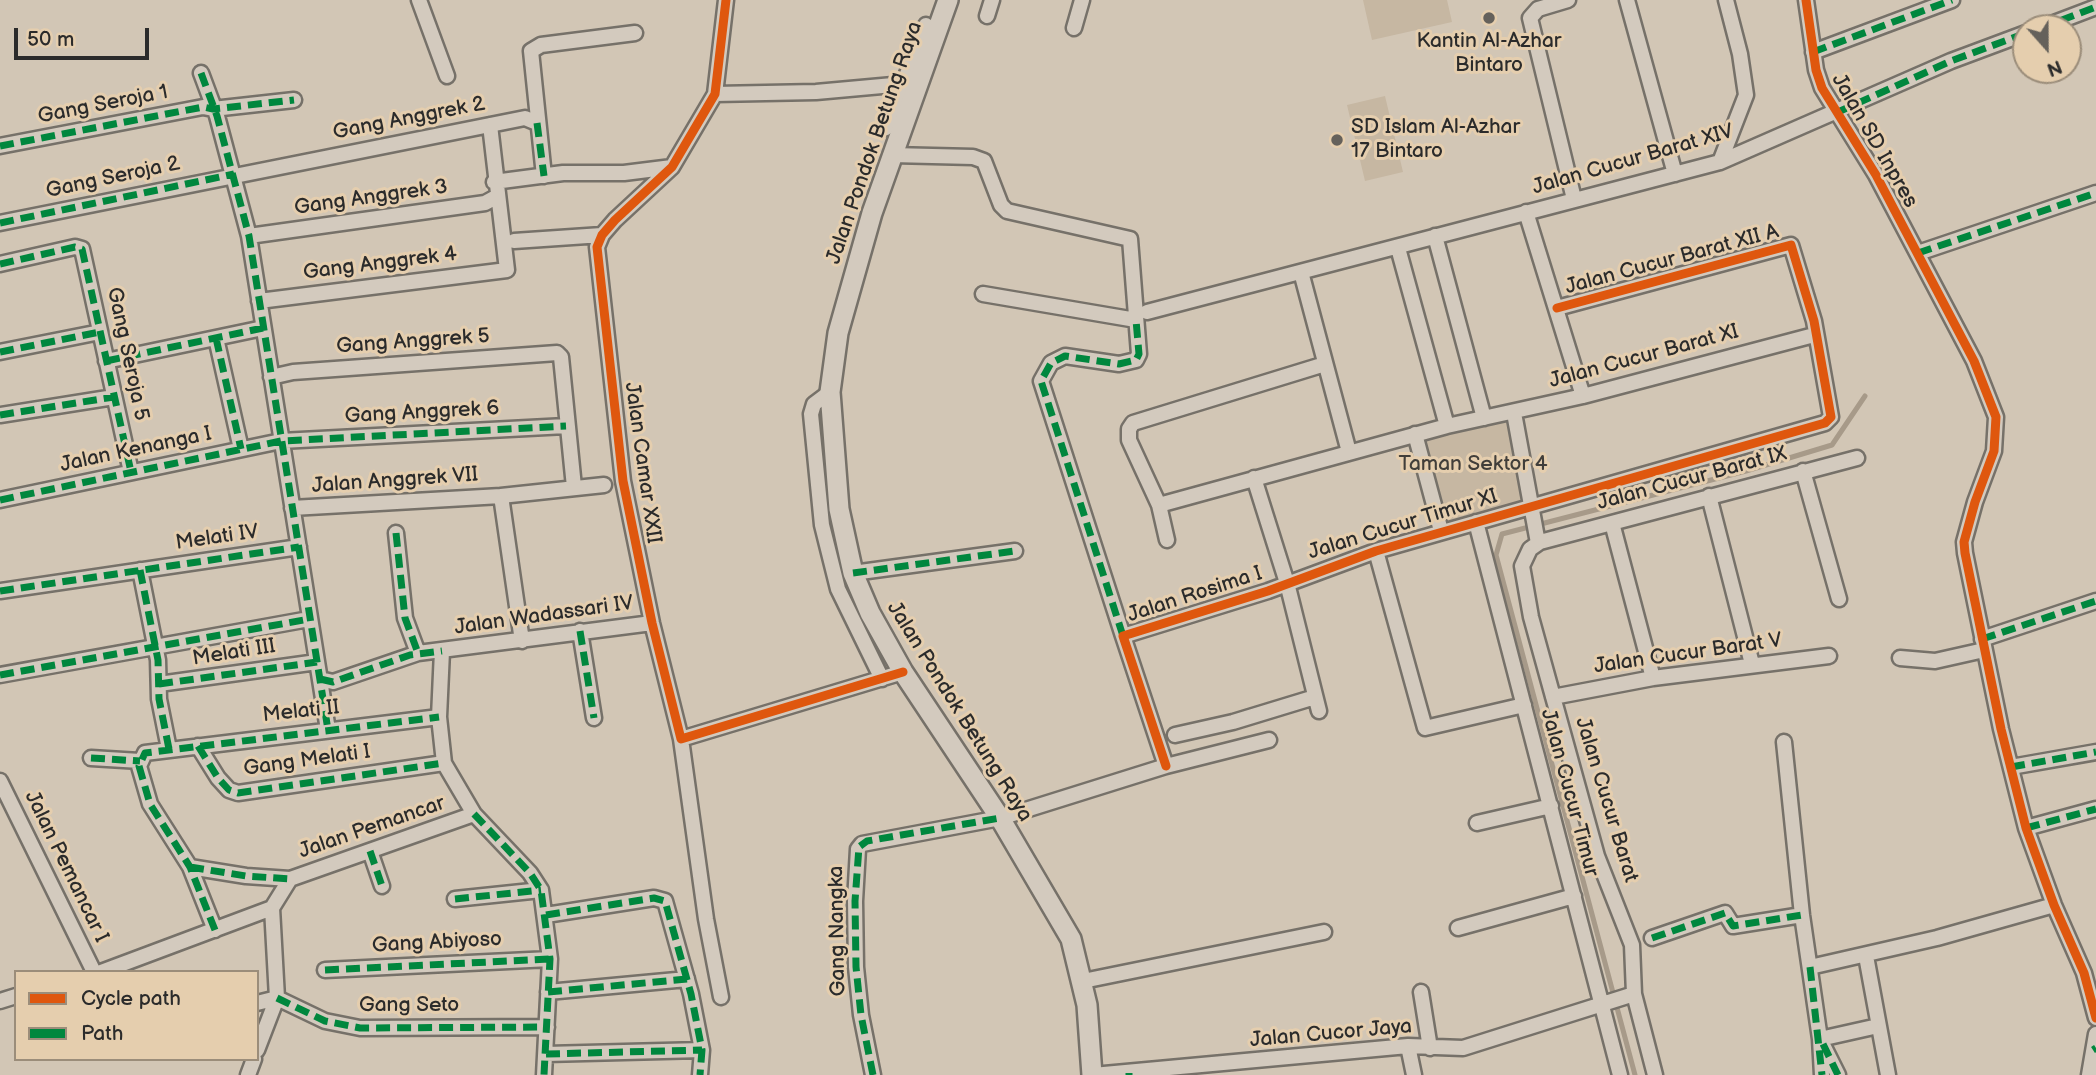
<!DOCTYPE html>
<html>
<head>
<meta charset="utf-8">
<style>
  body { margin:0 }
  #map { position:relative; width:2096px; height:1075px; overflow:hidden; background:#d2c6b5; font-family:"Balsamiq Sans",sans-serif }
  canvas { display:block }
  .legend { position:absolute; left:14px; top:970px; width:245px; height:91px; box-sizing:border-box; background:#e5ceae; border:2px solid #9b8d7a; margin:0; padding:9px 12px; list-style:none; font-size:21px; color:#2b2b2b }
  .legend li { display:flex; align-items:center; gap:14px; height:35px }
  .legend b { width:35px; border:2px solid #9b8d7a }
  .north { position:absolute; left:2012px; top:14px; width:70px; height:70px; box-sizing:border-box; background:#e5ceae; border:2px solid #9b8d7a; border-radius:50%; rotate:159deg; font-size:19px; font-weight:700; line-height:28px; text-align:center; color:#2b2b2b }
  .north::after { content:''; display:block; margin:auto; width:24px; height:32px; background:#65615b; clip-path:polygon(50% 0,100% 100%,50% 72%,0 100%) }
  .scale { position:absolute; left:14px; top:28px; width:135px; height:32px; box-sizing:border-box; border:4px solid #2b2b2b; border-top:0; padding-left:9px; font-size:21px; line-height:24px; white-space:nowrap; color:#2b2b2b; -webkit-text-stroke:5px #e5ceae; paint-order:stroke }
</style>
</head>
<body>
<div id="map">
<canvas width="2096" height="1075"></canvas>
<ul class="legend">
<li><b style="height:9px;background:#df570e"></b>Cycle path</li>
<li><b style="height:9px;background:#00873e"></b>Path</li>
</ul>
<div class="north">N</div>
<div class="scale">50 m</div>
</div>
<script>
const ctx = document.querySelector('canvas').getContext('2d');
ctx.lineJoin = 'round';
function fillPath(path, color) { ctx.fillStyle = color; ctx.fill(path, 'evenodd'); }
const toPath = rows => new Path2D(rows.map(r => 'M' + r).join(''));
function strokePath(path, color, width, dash) { ctx.strokeStyle = color; ctx.lineWidth = width; ctx.lineCap = dash ? 'butt' : 'round'; ctx.setLineDash(dash || []); ctx.stroke(path); }
function label(font, color, halo, rows, align = 'center') {
  ctx.font = font + ' "Balsamiq Sans",sans-serif'; ctx.lineWidth = 6; ctx.setLineDash([]); ctx.textBaseline = 'middle'; ctx.strokeStyle = halo; ctx.fillStyle = color; for (const [text, x, y, turn = 0] of rows) {
    ctx.save(); ctx.translate(x, y); ctx.rotate((+turn || 0) * Math.PI / 180); ctx.textAlign = isNaN(turn) ? turn : align; if (halo) ctx.strokeText(text, 0, 0); ctx.fillText(text, 0, 0); ctx.restore();
  }
}
fillPath(toPath([
  [1363,0,1447,0,1452,22,1372,40],
  [1385,96,1403,172,1365,181,1347,105],
  [1507,409,1531,510,1443,532,1417,433]
]), '#c6b7a2');
strokePath(toPath([
  [1635,1075,1496,555,1502,534,1746,471,1832,445,1865,396]
]), '#a79a89', 5);
const street = toPath([
  [419,0,447,76],
  [726,0,715,94,672,167,615,220,602,235,597,247,623,481,652,623,681,739,903,672],
  [1568,0,1538,9,1530,18,1574,199],
  [1627,0,1675,174],
  [1806,0,1816,70,1822,88,1876,175,1974,361,1996,417,1994,451,1975,502,1964,542,1965,553,2001,729,2026,828,2054,905,2084,973,2096,1018],
  [987,16,992,0],
  [1074,28,1082,0],
  [2041,28,2096,7],
  [1813,52,1952,0],
  [201,73,217,116,249,236,328,730],
  [715,94,816,92,904,84],
  [886,128,926,25],
  [0,146,203,107,213,109,294,100],
  [892,155,973,157,984,161,1001,205,1007,211,1130,239,1139,354,1136,360,1119,364,1065,356,1051,363,1041,381,1123,636],
  [1720,162,1746,95,1740,54,1726,0],
  [544,176,531,51,541,45,635,33],
  [494,182,563,173,624,173,672,167],
  [1526,212,1583,396],
  [0,223,525,118,537,123],
  [249,236,485,203,496,197],
  [1435,236,1484,418],
  [514,241,602,235],
  [1398,248,1447,426],
  [1918,253,2096,193],
  [0,264,75,247,82,249,131,472],
  [1301,272,1349,452],
  [983,294,1136,320],
  [259,301,507,270,490,125],
  [1147,312,1720,162,1951,61,2026,33],
  [216,338,241,449],
  [0,352,100,332],
  [106,361,263,328],
  [271,377,293,372,557,353,561,357,574,487],
  [830,392,814,404,811,414,822,525,838,589,882,679],
  [1514,413,1538,543],
  [0,415,114,397],
  [1415,434,1441,531],
  [1803,471,1839,599],
  [1254,478,1287,583,1319,711],
  [501,496,522,641],
  [1709,496,1752,664],
  [0,500,281,441,566,426],
  [1159,505,1447,426,1583,396,1814,335],
  [292,508,501,496,604,485],
  [1476,522,1620,1075],
  [1612,523,1653,678],
  [396,533,405,618,418,653],
  [1167,540,1159,505,1129,440,1129,429,1133,423,1325,364],
  [1376,551,1425,728,1524,705],
  [140,570,158,660,159,699,169,749],
  [853,573,1015,551],
  [0,591,299,547],
  [580,631,594,718],
  [1982,639,2096,601],
  [442,651,439,717,444,763,474,814,530,873,541,890,550,959,544,1075],
  [1900,658,1935,661,1984,650],
  [0,675,309,619],
  [320,679,333,682,418,653,652,623],
  [159,684,317,662],
  [1553,697,1653,678,1829,656],
  [1175,735,1233,722,1315,697],
  [681,739,706,919,721,997],
  [1784,742,1802,915,1820,1039,1822,1075],
  [198,746,218,778,229,790,238,793,444,763],
  [91,758,140,761],
  [1166,766,1123,636,1268,591,1376,551,1825,423,1831,417,1814,321,1791,245,1557,308],
  [2011,767,2096,752],
  [0,781,94,972],
  [1477,823,1551,806],
  [2026,828,2096,809],
  [370,851,382,886],
  [190,867,246,876,290,879],
  [455,899,541,890],
  [546,915,654,898,665,901,691,994,702,1050,700,1075],
  [1458,928,1574,896],
  [215,930,190,867,150,804,139,766,145,753,439,717],
  [1652,938,1725,913,1733,926,1802,915],
  [1866,956,1888,1075],
  [1810,967,1937,938,2054,905],
  [325,970,550,959],
  [101,972,272,908,290,879,474,814],
  [1083,981,1324,932],
  [548,992,687,979],
  [1421,992,1430,1048],
  [0,1001,16,996],
  [257,1003,277,998,325,1021,360,1028,547,1027],
  [1408,1046,1414,1075],
  [257,1050,277,998,272,908],
  [546,1054,702,1050],
  [248,1075,254,1059],
  [873,1075,861,1015,856,967,855,901,858,849,862,844,1000,818,1166,766,1269,740],
  [1093,1075,1408,1046,1463,1048,1634,994],
  [1655,1075,1634,994,1632,945,1597,856,1531,617,1522,566,1530,549,1540,542,1857,458],
  [1838,1075,1820,1039,1878,1026],
  [2089,1075,2096,1034]
]);
const secondary = toPath([
  [948,0,872,213,838,333,830,392,839,509,853,573,870,613,903,672,1000,818,1071,939,1087,1005,1092,1075]
]);
strokePath(street, '#767169', 19);
strokePath(secondary, '#767169', 24);
strokePath(street, '#d3cabe', 14);
strokePath(secondary, '#d3cabe', 19);
strokePath(toPath([
  [2041,28,2096,7],
  [1813,52,1952,0],
  [201,73,217,116,249,236,328,730],
  [1838,112,1951,61,2026,33],
  [537,123,544,176],
  [0,146,203,107,213,109,294,100],
  [0,223,234,174],
  [1918,253,2096,193],
  [0,264,75,247,82,249,131,472],
  [216,338,241,449],
  [0,352,100,332],
  [106,361,263,328],
  [0,415,114,397],
  [0,500,281,441,566,426],
  [396,533,405,618,418,653],
  [140,570,158,660,159,699,169,749],
  [853,573,1015,551],
  [0,591,299,547],
  [580,631,594,718],
  [1123,636,1041,381,1051,363,1065,356,1119,364,1136,360,1139,354,1136,320],
  [1982,639,2096,601],
  [0,675,309,619],
  [320,679,333,682,410,655,442,651],
  [159,684,317,662],
  [198,746,218,778,229,790,238,793,444,763],
  [91,758,140,761],
  [2011,767,2096,752],
  [474,814,530,873,541,890,550,959,544,1075],
  [2026,828,2096,809],
  [370,851,382,886],
  [190,867,246,876,290,879],
  [455,899,541,890],
  [546,915,654,898,665,901,691,994,702,1050,700,1075],
  [215,930,190,867,150,804,139,766,145,753,439,717],
  [1652,938,1725,913,1733,926,1802,915],
  [1810,967,1822,1075],
  [325,970,550,959],
  [548,992,687,979],
  [277,998,325,1021,360,1028,547,1027],
  [1823,1044,1838,1075],
  [2093,1050,2096,1048],
  [546,1054,702,1050],
  [1129,1073,1129,1075],
  [873,1075,861,1015,856,967,855,901,859,847,867,841,1000,818]
]), '#00873e', 7, [14, 7]);
strokePath(toPath([
  [726,0,715,94,672,167,615,220,602,235,597,247,623,481,652,623,681,739,903,672],
  [1806,0,1816,70,1822,88,1876,175,1974,361,1996,417,1994,451,1975,502,1964,542,1965,553,2001,729,2026,828,2054,905,2084,973,2096,1018],
  [1166,766,1123,636,1268,591,1376,551,1825,423,1831,417,1814,321,1791,245,1557,308]
]), '#df570e', 9);
for (const [x, y, r, color] of [
  [1489,18,7,"#65615b"],
  [1337,140,7,"#65615b"]
]) { const dot = new Path2D(); dot.arc(x, y, r, 0, 2 * Math.PI); ctx.fillStyle = color; ctx.fill(dot); strokePath(dot, '#e5ceae', 2.5); }
label('21px', '#2b2b2b', '#e5ceae', [
  ["Kantin Al-Azhar",1489,42],
  ["Bintaro",1489,66],
  ["SD Islam Al-Azhar",1351,128,"left"],
  ["17 Bintaro",1351,152,"left"]
]);
label('21px', '#2b2b2b', '#e5ceae', [
  ["Gang Seroja 1",103,105,-11],
  ["Gang Anggrek 2",409,119,-11],
  ["Jalan SD Inpres",1874,141,60],
  ["Jalan Pondok Betung Raya",875,143,-71],
  ["Jalan Cucur Barat XIV",1633,160,-16],
  ["Gang Seroja 2",113,178,-12],
  ["Gang Anggrek 3",371,198,-8],
  ["Jalan Cucur Barat XII A",1672,260,-15],
  ["Gang Anggrek 4",380,264,-7],
  ["Gang Anggrek 5",413,342,-4],
  ["Gang Seroja 5",127,354,78],
  ["Jalan Cucur Barat XI",1644,357,-15],
  ["Gang Anggrek 6",422,413,-3],
  ["Jalan Kenanga I",136,450,-12],
  ["Jalan Camar XXII",642,463,82],
  ["Jalan Cucur Barat IX",1692,479,-15],
  ["Jalan Anggrek VII",395,481,-4],
  ["Jalan Cucur Timur XI",1403,525,-17],
  ["Melati IV",217,538,-8],
  ["Jalan Rosima I",1195,595,-18],
  ["Jalan Wadassari IV",544,616,-8],
  ["Melati III",234,653,-9],
  ["Jalan Cucur Barat V",1688,654,-8],
  ["Melati II",301,712,-6],
  ["Jalan Pondok Betung Raya",959,712,58],
  ["Gang Melati I",307,761,-8],
  ["Jalan Cucur Timur",1569,793,75],
  ["Jalan Cucur Barat",1606,800,73],
  ["Jalan Pemancar",372,828,-19],
  ["Jalan Pemancar I",66,867,64],
  ["Gang Nangka",838,931,-91],
  ["Gang Abiyoso",437,943,-3],
  ["Gang Seto",409,1006],
  ["Jalan Cucor Jaya",1331,1034,-5]
]);
label('21px', '#413e3a', '#e5ceae', [
  ["Taman Sektor 4",1473,465]
]);
</script>
</body>
</html>
